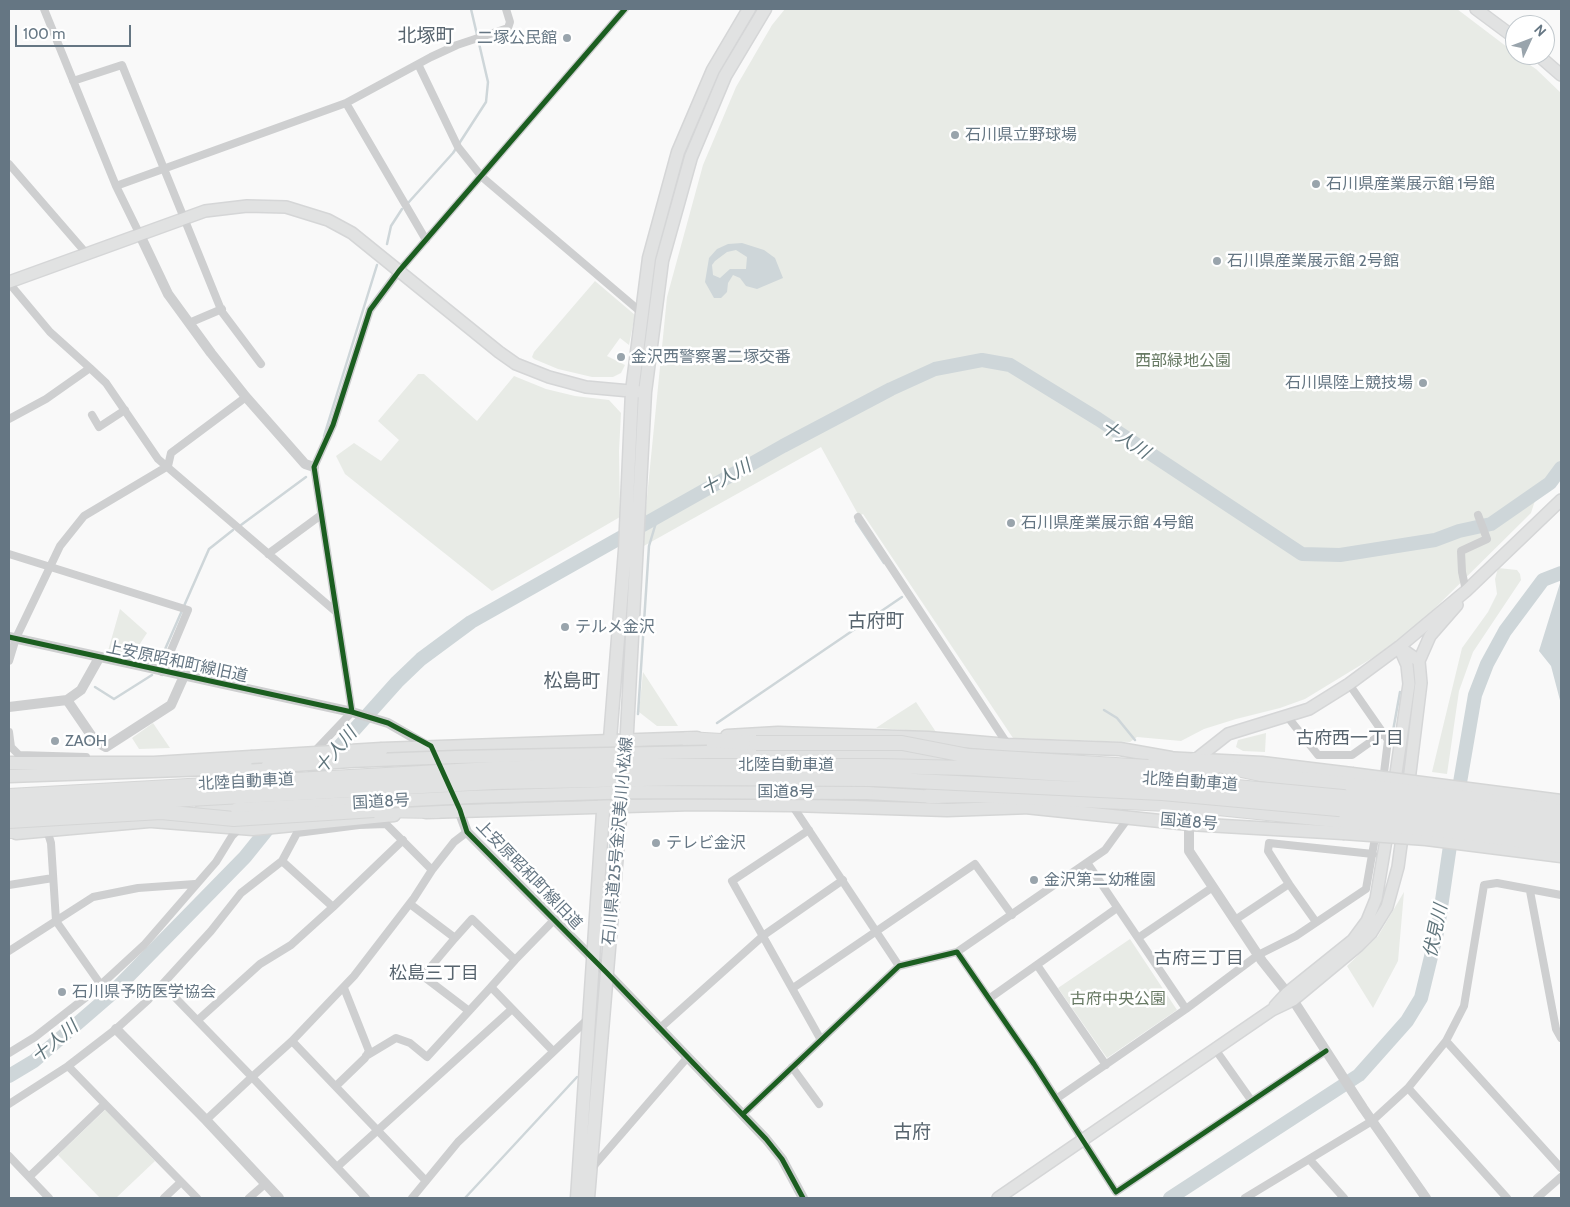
<!DOCTYPE html>
<html>
<head>
<meta charset="utf-8">
<style>
  body { margin:0 }
  #map { position:relative; width:1570px; height:1207px; overflow:hidden; background:#f9f9f9; font-family:Cabin,sans-serif }
  canvas { display:block }
  .frame { position:absolute; inset:0; border:10px solid #657683; pointer-events:none }
  .north { position:absolute; left:1505px; top:15px; width:50px; height:50px; box-sizing:border-box; background:#fff; border:1px solid #c1c8cd; border-radius:50%; rotate:47deg; font-size:14px; font-weight:700; line-height:20px; text-align:center; color:#657683 }
  .north::after { content:''; display:block; margin:auto; width:18px; height:22px; background:#99a4ac; clip-path:polygon(50% 0,100% 100%,50% 72%,0 100%) }
  .scale { position:absolute; left:15px; top:25px; width:116px; height:22px; box-sizing:border-box; border:2px solid #657683; border-top:0; padding-left:6px; font-size:15px; line-height:18px; white-space:nowrap; color:#657683; -webkit-text-stroke:4px #fff; paint-order:stroke }
</style>
</head>
<body>
<div id="map">
<canvas width="1570" height="1207"></canvas>
<div class="frame"></div>
<div class="north">N</div>
<div class="scale">100 m</div>
</div>
<script>
const ctx = document.querySelector('canvas').getContext('2d');
ctx.lineJoin = 'round';
function fillPath(path, color) { ctx.fillStyle = color; ctx.fill(path, 'evenodd'); }
const toPath = rows => new Path2D(rows.map(r => 'M' + r).join(''));
function strokePath(path, color, width, dash) { ctx.strokeStyle = color; ctx.lineWidth = width; ctx.lineCap = dash ? 'butt' : 'round'; ctx.setLineDash(dash || []); ctx.stroke(path); }
function label(font, color, halo, rows, align = 'center') {
  ctx.font = font + ' Cabin,"Noto Sans JP",sans-serif'; ctx.lineWidth = 5; ctx.setLineDash([]); ctx.textBaseline = 'middle'; ctx.strokeStyle = halo; ctx.fillStyle = color; for (const [text, x, y, turn = 0] of rows) {
    ctx.save(); ctx.translate(x, y); ctx.rotate((+turn || 0) * Math.PI / 180); ctx.textAlign = isNaN(turn) ? turn : align; if (halo) ctx.strokeText(text, 0, 0); ctx.fillText(text, 0, 0); ctx.restore();
  }
}
fillPath(toPath([
  [785,9,1457,9,1515,53,1515,55,1536,69,1561,93,1561,462,1540,485,1531,513,1418,625,1374,657,1305,699,1280,708,1236,719,1204,729,1181,741,1137,737,1130,742,1013,738,863,514,859,516,821,447,642,547,667,297,703,165,736,87,772,25],
  [595,281,635,315,629,345,620,338,607,356,625,365,621,373,613,377,592,377,558,369,534,359,532,357,534,352],
  [418,374,424,374,477,421,514,376,546,389,575,396,609,400,621,413,619,451,620,517,492,591,345,474,336,456,354,443,381,461,399,440,378,421],
  [1498,568,1517,570,1520,574,1521,580,1473,652,1459,691,1447,774,1432,772,1462,648,1488,612,1497,594,1495,579],
  [120,609,147,633,132,656,108,651],
  [643,672,678,726,657,726,639,712],
  [916,702,936,732,876,728,888,720],
  [153,723,170,748,139,749,132,738],
  [1266,733,1265,752,1243,751,1236,747,1238,740],
  [1404,892,1398,961,1373,1008,1347,966,1378,936],
  [1130,939,1177,1010,1107,1058,1058,988],
  [106,1109,155,1161,116,1198,100,1198,58,1155]
]), '#e8ebe6');
fillPath(toPath([
  [742,243,764,250,775,258,783,278,757,289,746,286,740,278,733,275,728,283,727,292,721,298,714,298,705,282,709,258,717,249,728,244],
  [736,250,747,257,746,269,730,269,720,278,713,275,712,265,715,261,727,252],
  [1561,580,1561,704,1551,666,1539,651]
]), '#ced6d9');
strokePath(toPath([
  [408,203,453,153,486,102,488,82,471,9],
  [387,244,391,226,402,209],
  [324,436,377,265],
  [856,521,884,563],
  [241,525,306,477],
  [159,663,209,549,233,530],
  [95,687,114,699,152,675],
  [1104,710,1117,718,1135,740],
  [638,714,649,546,658,516],
  [717,723,902,597],
  [1391,742,1400,692],
  [602,940,611,836],
  [596,1007,598,986],
  [594,1043,595,1031],
  [465,1198,577,1077]
]), '#ced6d9', 2.5);
strokePath(toPath([
  [304,786,397,682,421,659,471,622,783,446,891,389,935,369,982,360,1010,365,1098,419,1302,554,1340,555,1435,540,1459,531,1491,524,1550,483,1561,468],
  [1457,800,1475,695,1487,664,1505,631,1543,580,1561,573],
  [9,1076,34,1061,108,997,245,857,274,821],
  [1170,1198,1359,1075,1407,1021,1421,998,1438,928,1452,832]
]), '#ced6d9', 14);
const secondary = toPath([
  [1476,9,1515,38],
  [1538,55,1561,75],
  [9,282,205,211,247,206,286,207,328,220,352,233,499,352,516,364,549,377,586,387,641,392],
  [1399,647,1419,661,1421,683,1408,789],
  [1419,661,1430,636,1457,605],
  [1195,760,1228,734,1309,709,1349,684,1399,647,1466,591,1561,500],
  [1394,787,1409,684,1407,665,1400,649],
  [1275,1006,1287,993,1353,940,1367,921,1376,899,1388,828],
  [998,1198,1272,1010,1293,1000,1358,946,1371,933,1387,907,1398,867,1403,830]
]);
const primary = toPath([
  [626,750,645,392,662,261,691,157,725,76,765,9],
  [609,752,625,550,632,391,649,258,678,152,713,70,749,9],
  [577,1198,604,797],
  [588,1198,623,782]
]);
const trunk = toPath([
  [727,736,778,733,928,738,1008,745,1120,749,1171,758],
  [382,749,697,738],
  [707,752,941,756],
  [1164,758,1262,763,1352,774],
  [9,763,154,763,251,757],
  [9,776,267,767],
  [867,793,938,797],
  [1025,807,1189,824,1343,833],
  [200,812,237,809],
  [426,812,693,804,792,805,947,810,1031,807],
  [152,821,253,829,394,815],
  [16,833,160,820]
]);
const motorway = toPath([
  [687,739,756,743],
  [1195,760,1260,774,1351,785],
  [1148,767,1212,771],
  [929,796,973,795,1189,805,1345,821],
  [374,810,437,811],
  [1189,824,1197,815,1212,811],
  [9,831,24,831]
]);
strokePath(secondary, '#d5d6d7', 14);
strokePath(primary, '#d5d6d7', 15);
strokePath(trunk, '#d5d6d6', 15);
strokePath(motorway, '#d5d6d6', 16);
strokePath(toPath([
  [44,9,116,186,140,235],
  [418,64,458,147,482,177,642,313],
  [73,81,122,65,222,312,261,364],
  [346,103,426,240],
  [9,164,86,253],
  [116,186,346,103,431,57,457,45,508,28,510,22,506,9],
  [9,283,50,332,90,368,46,399,9,419],
  [189,323,222,309],
  [90,368,106,383,158,459,335,611],
  [92,415,99,427,125,410],
  [858,517,1008,745],
  [9,554,188,610,162,672],
  [268,554,321,515],
  [1466,591,1462,572,1461,551,1487,539,1478,515],
  [9,661,16,638,60,546,84,516,168,466,171,453,246,397],
  [1349,684,1388,740,1383,781],
  [1286,715,1318,755,1352,755,1383,733],
  [9,732,11,747,19,755,86,757],
  [313,753,352,712,314,467,333,425,370,310,399,271,625,9],
  [792,805,899,966],
  [47,830,51,843,56,921,101,985],
  [809,830,732,881,821,1040],
  [1088,864,1186,1009],
  [1289,884,1268,851,1269,843,1373,854],
  [9,885,53,878],
  [1530,891,1556,1029,1561,1038],
  [410,904,455,938,472,919,515,960,491,987,553,1051],
  [333,907,403,840],
  [1235,920,1289,884,1316,922],
  [455,938,423,976,469,1011],
  [1138,938,1213,887],
  [9,951,93,897,138,888,195,884],
  [957,952,1105,850,1129,817],
  [515,960,554,920],
  [1037,965,1106,1065],
  [163,985,252,1077,206,1120],
  [793,988,975,864,1012,915],
  [990,998,1117,908],
  [198,1020,260,964,291,945,333,907,282,861],
  [659,1029,764,935,843,880],
  [292,1041,426,1181],
  [1446,1041,1561,1168],
  [1215,1049,1251,1100],
  [9,1053,35,1037,94,991,144,945,216,862,232,836,240,828],
  [366,1056,396,1038,410,1043,427,1057,491,987],
  [792,1067,819,1104],
  [336,1086,365,1058,369,1051,344,988],
  [1408,1088,1507,1198],
  [1056,1099,1186,1009,1258,955,1296,936,1366,889,1376,832],
  [9,1104,68,1066,116,1029,148,1000,211,931,241,893,282,861,297,833,359,825,386,824,432,870],
  [105,1104,197,1198],
  [743,1114,899,966,957,952,1034,1064,1116,1192,1326,1051],
  [9,1156,49,1198],
  [1310,1160,1344,1198],
  [337,1167,512,1009],
  [592,1168,687,1058],
  [29,1177,105,1104,68,1066],
  [164,1198,181,1182],
  [249,1198,265,1184],
  [366,1198,252,1077,292,1041,354,976,414,898,432,870,454,842,467,832],
  [412,1198,458,1142,589,1018],
  [1245,1198,1372,1121,1408,1088,1446,1041,1464,1006,1484,885,1497,883,1561,895],
  [1537,1198,1561,1177]
]), '#cecfd0', 8);
strokePath(toPath([
  [140,235,168,294,211,353,246,397,305,464,314,467],
  [9,637,352,712,388,723,433,749],
  [67,700,81,690,99,658],
  [9,707,67,700,95,741,106,747,171,705,184,676],
  [452,792,467,832,607,973,766,1139,782,1159,803,1198],
  [1189,824,1189,851,1262,961,1293,1000,1363,1108,1426,1198],
  [116,1029,206,1120,279,1198]
]), '#cecfd0', 10);
strokePath(secondary, '#e1e2e2', 11);
strokePath(primary, '#e1e2e2', 12);
strokePath(trunk, '#e1e2e2', 12);
strokePath(motorway, '#e1e2e2', 14);
const trunkBridge = toPath([
  [251,757,382,749],
  [267,767,350,761,456,757,707,752],
  [1352,774,1561,801],
  [237,809,470,797,638,792,867,793],
  [1343,833,1426,839,1561,856]
]);
const motorwayBridge = toPath([
  [756,743,902,743,969,756,1148,767],
  [1351,785,1477,799,1561,812],
  [9,796,493,769,593,766,879,766,968,768,1162,780,1428,805,1561,822],
  [9,809,494,782,692,778,874,779,1162,793,1426,817,1561,836],
  [9,821,161,812,234,819,374,810],
  [1345,821,1469,833,1561,846]
]);
strokePath(trunkBridge, '#d5d6d6', 15, []);
strokePath(motorwayBridge, '#d5d6d6', 16, []);
strokePath(trunkBridge, '#e1e2e2', 12);
strokePath(motorwayBridge, '#e1e2e2', 14);
strokePath(toPath([
  [9,637,352,712,388,723,431,746,460,810,467,832,607,973,766,1139,782,1159,803,1198],
  [352,712,314,467,333,425,370,310,399,271,625,9],
  [743,1114,899,966,957,952,1034,1064,1116,1192,1326,1051]
]), '#1b5e20', 5);
for (const [x, y, r, color] of [
  [567,38,5,"#99a4ac"],
  [955,135,5,"#99a4ac"],
  [1316,184,5,"#99a4ac"],
  [1217,261,5,"#99a4ac"],
  [621,357,5,"#99a4ac"],
  [1423,383,5,"#99a4ac"],
  [1011,523,5,"#99a4ac"],
  [565,627,5,"#99a4ac"],
  [55,741,5,"#99a4ac"],
  [656,843,5,"#99a4ac"],
  [1034,880,5,"#99a4ac"],
  [62,992,5,"#99a4ac"]
]) { const dot = new Path2D(); dot.arc(x, y, r, 0, 2 * Math.PI); ctx.fillStyle = color; ctx.fill(dot); strokePath(dot, '#fff', 2); }
label('16px', '#657683', '#fff', [
  ["二塚公民館",557,38,"right"],
  ["石川県立野球場",965,135],
  ["石川県産業展示館 1号館",1326,184],
  ["石川県産業展示館 2号館",1227,261],
  ["金沢西警察署二塚交番",631,357],
  ["石川県陸上競技場",1413,383,"right"],
  ["石川県産業展示館 4号館",1021,523],
  ["テルメ金沢",575,627],
  ["ZAOH",65,741],
  ["テレビ金沢",666,843],
  ["金沢第二幼稚園",1044,880],
  ["石川県予防医学協会",72,992]
], 'left');
label('16px', '#687a64', '#fff', [
  ["西部緑地公園",1183,361],
  ["古府中央公園",1118,999]
]);
label('16px', '#657683', '#fff', [
  ["上安原昭和町線旧道",177,662,12],
  ["北陸自動車道",786,765],
  ["北陸自動車道",246,782,-3],
  ["北陸自動車道",1190,782,4],
  ["国道8号",786,792],
  ["国道8号",381,802,-3],
  ["国道8号",1189,822,5],
  ["石川県道25号金沢美川小松線",618,841,-85],
  ["上安原昭和町線旧道",529,875,46]
]);
label('italic 18px', '#60757c', '#fff', [
  ["十人川",1125,440,33],
  ["十人川",726,478,-29],
  ["十人川",336,751,-50],
  ["伏見川",1436,931,-78],
  ["十人川",55,1042,-40]
]);
label('18px', '#57646e', '#fff', [
  ["古府西一丁目",1350,739],
  ["古府三丁目",1199,959],
  ["松島三丁目",434,974]
]);
label('19px', '#57646e', '#fff', [
  ["北塚町",426,36],
  ["古府町",876,621],
  ["松島町",572,681],
  ["古府",912,1132]
]);
</script>
</body>
</html>
